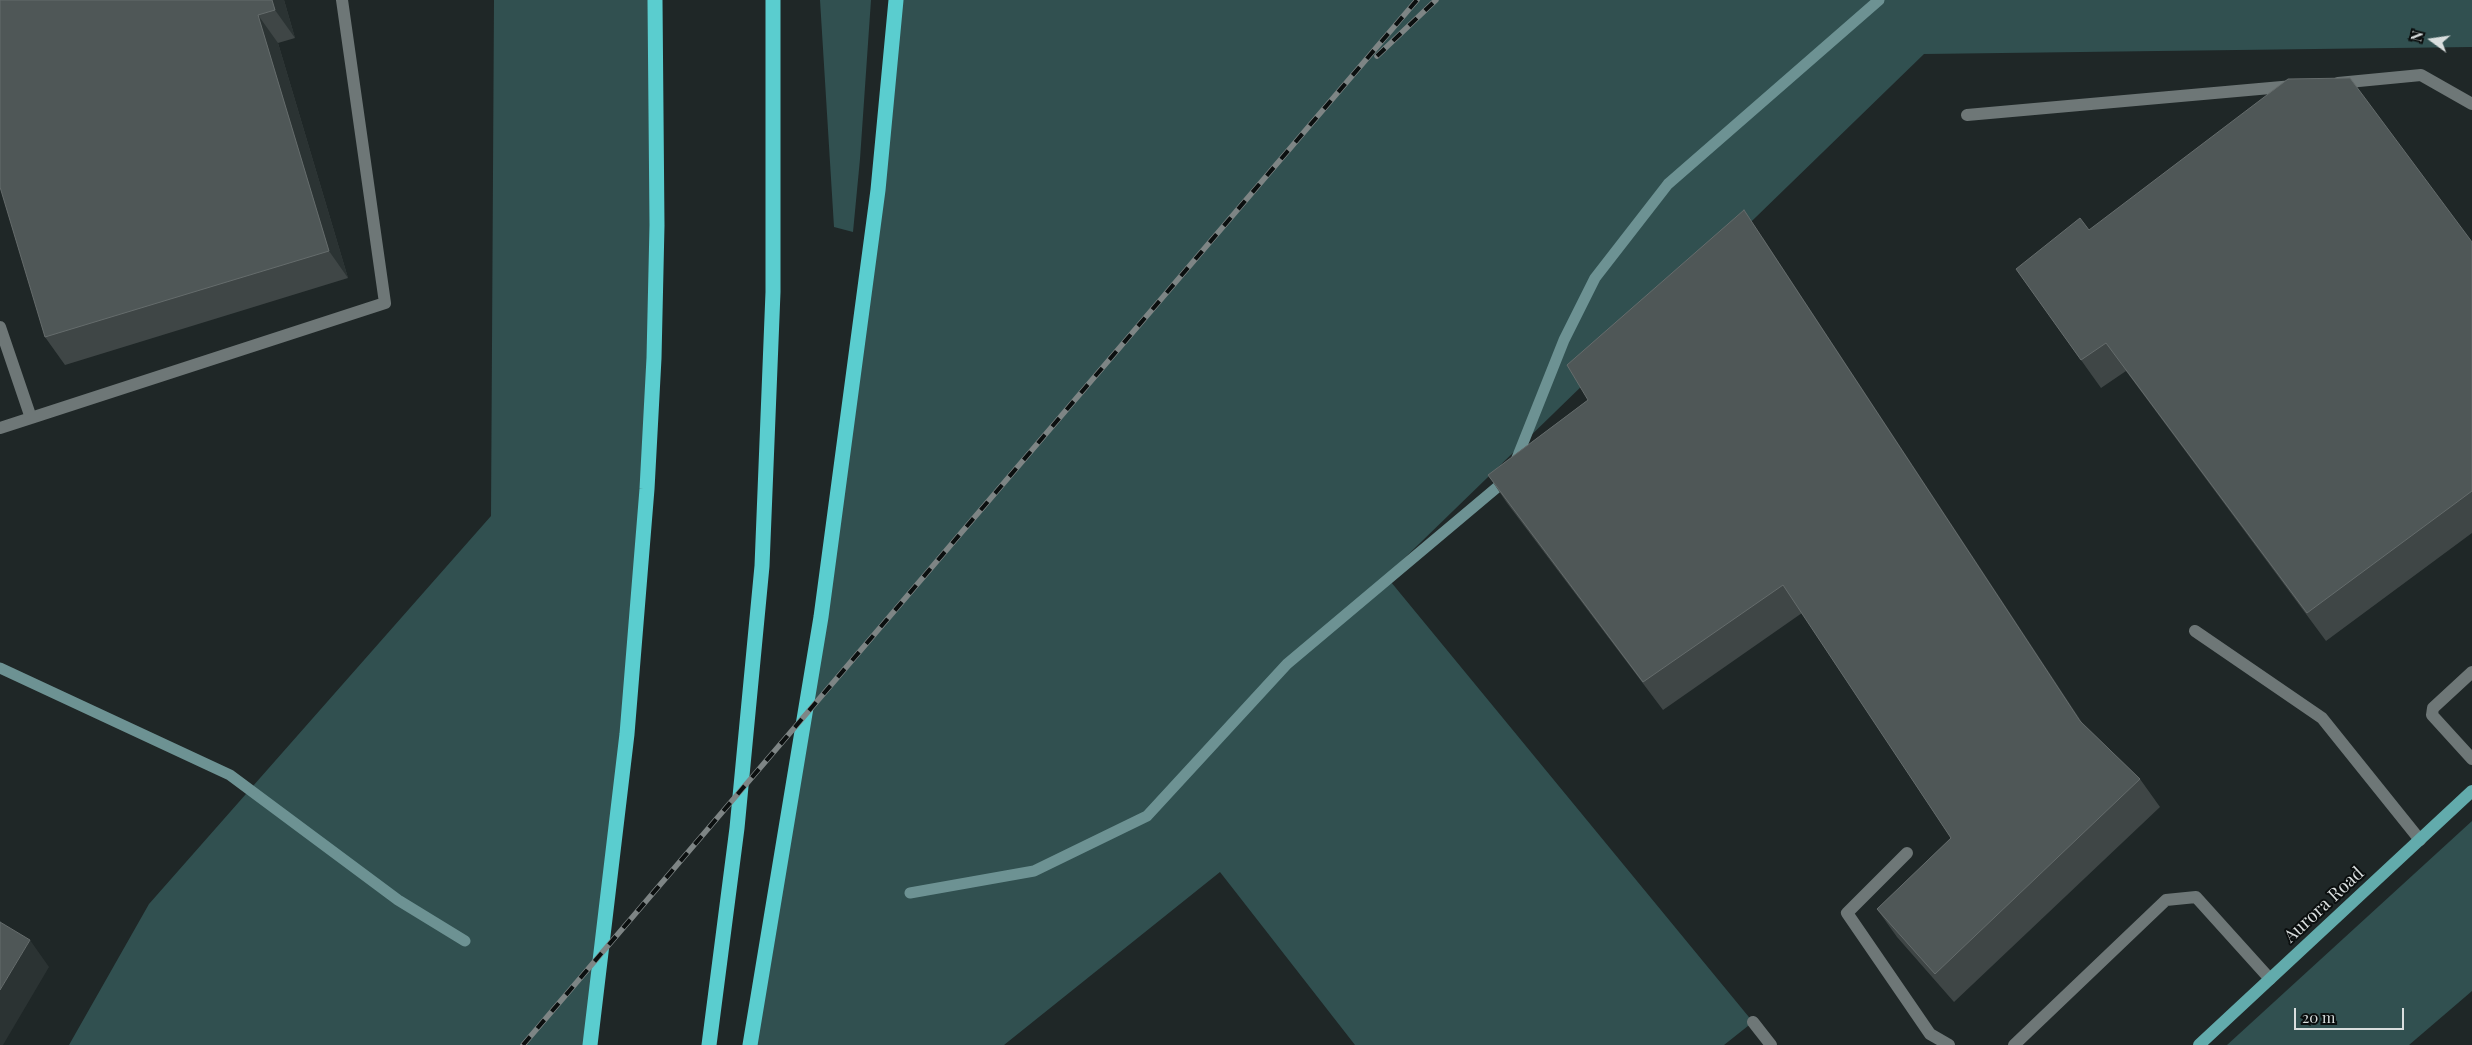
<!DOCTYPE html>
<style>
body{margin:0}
#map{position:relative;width:2472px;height:1045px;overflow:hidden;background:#1f2727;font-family:"Playfair Display",serif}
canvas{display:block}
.north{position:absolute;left:2407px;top:15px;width:50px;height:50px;-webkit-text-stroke:4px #0b0f0f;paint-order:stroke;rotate:284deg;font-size:14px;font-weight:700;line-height:20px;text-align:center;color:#d9dede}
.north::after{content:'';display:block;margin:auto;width:18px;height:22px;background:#d9dede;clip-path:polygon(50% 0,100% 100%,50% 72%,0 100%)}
.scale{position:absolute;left:2294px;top:1008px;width:110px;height:22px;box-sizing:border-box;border:2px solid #d9dede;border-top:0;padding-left:6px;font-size:15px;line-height:18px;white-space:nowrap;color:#d9dede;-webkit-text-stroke:4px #0b0f0f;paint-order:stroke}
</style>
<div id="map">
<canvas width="2472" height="1045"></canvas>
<div class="north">N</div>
<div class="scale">20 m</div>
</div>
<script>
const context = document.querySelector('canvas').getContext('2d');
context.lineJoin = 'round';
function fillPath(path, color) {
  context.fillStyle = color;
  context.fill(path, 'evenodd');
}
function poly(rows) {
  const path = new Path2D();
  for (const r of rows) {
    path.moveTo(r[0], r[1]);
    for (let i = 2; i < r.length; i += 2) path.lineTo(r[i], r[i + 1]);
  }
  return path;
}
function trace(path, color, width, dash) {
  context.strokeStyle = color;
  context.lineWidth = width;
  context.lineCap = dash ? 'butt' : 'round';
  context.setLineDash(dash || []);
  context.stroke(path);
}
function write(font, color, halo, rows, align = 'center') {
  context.font = font + ' "Playfair Display",serif';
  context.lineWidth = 4;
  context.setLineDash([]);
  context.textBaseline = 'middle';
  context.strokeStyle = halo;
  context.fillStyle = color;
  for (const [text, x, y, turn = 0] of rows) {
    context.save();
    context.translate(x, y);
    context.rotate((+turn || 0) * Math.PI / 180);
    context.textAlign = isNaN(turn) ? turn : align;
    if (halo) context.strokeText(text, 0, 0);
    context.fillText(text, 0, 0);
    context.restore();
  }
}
const green = poly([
 [494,0,655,0,647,489,590,1045,69,1045,149,904,491,516],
 [820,0,871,0,860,159,853,232,834,227],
 [896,0,2472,0,2472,47,1924,54,1386,576,1753,1022,1724,1045,1355,1045,1220,872,1004,1045,750,1045,798,761],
 [2472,821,2472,991,2409,1045,2227,1045]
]);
const stream = poly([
 [1515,463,1564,340,1595,278,1668,184,1879,0],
 [0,668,230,775,398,900,465,941],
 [910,893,1034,871,1147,816,1287,664,1507,479]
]);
const lane = poly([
 [2338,83,2421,75,2472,104],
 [1967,115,2293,86],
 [0,327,31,418,385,303,342,0],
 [0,428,31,418],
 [2195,631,2322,718,2420,840],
 [2472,672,2433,708,2432,715,2472,759],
 [1907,853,1847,913,1930,1034,1949,1045],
 [1753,1022,1771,1045],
 [2014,1045,2166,900,2196,897,2270,979]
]);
const primary = poly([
 [2199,1045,2472,791]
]);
const highway = poly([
 [590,1045,627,734,647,489,654,358,657,225,655,0],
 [709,1045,737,828,762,566,773,292,773,0],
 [750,1045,821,617,878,190,896,0]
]);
const rail = poly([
 [1377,56,1436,0],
 [523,1045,1417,0]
]);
const wall = poly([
 [0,0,284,0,295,38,278,43,348,278,65,365,45,337],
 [2089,230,2472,242,2472,533,2326,641,2126,371,2101,388,2016,269],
 [1763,238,2083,724,2140,779,2160,807,1954,1002,1897,937,1877,909,1951,838,1802,613,1663,710,1507,503,1488,475,1588,400]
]);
const shadedWall = poly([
 [272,0,284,0,295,38,275,10],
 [258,15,278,43,348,278,329,251],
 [1744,210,1763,238,2099,749,2080,721],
 [30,940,49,967,3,1045,0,1045,0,990]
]);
const building = poly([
 [0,0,272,0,275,10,258,15,329,251,45,337,0,187,0,0],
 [2350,78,2472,242,2472,491,2307,613,2106,343,2081,360,2016,269,2080,218,2089,230,2288,79,2350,78],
 [1744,210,2080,721,2140,779,1935,974,1877,909,1951,838,1783,585,1643,682,1488,475,1588,400,1567,365,1744,210],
 [0,922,30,940,0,990,0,922]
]);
const streetNames = [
 ["Aurora Road",2324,905,-43]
];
fillPath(green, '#315050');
trace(stream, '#6d9293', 11);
trace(lane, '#6e7777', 12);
trace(primary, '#62abac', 12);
trace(highway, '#5acdcf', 15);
trace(rail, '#7e8585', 5.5);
trace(rail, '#0b0f0f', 4, [11]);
fillPath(wall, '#3f4646');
fillPath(shadedWall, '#2b3333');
fillPath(building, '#4f5757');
trace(building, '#656c6c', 1);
write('18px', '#d9dede', '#0b0f0f', streetNames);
</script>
